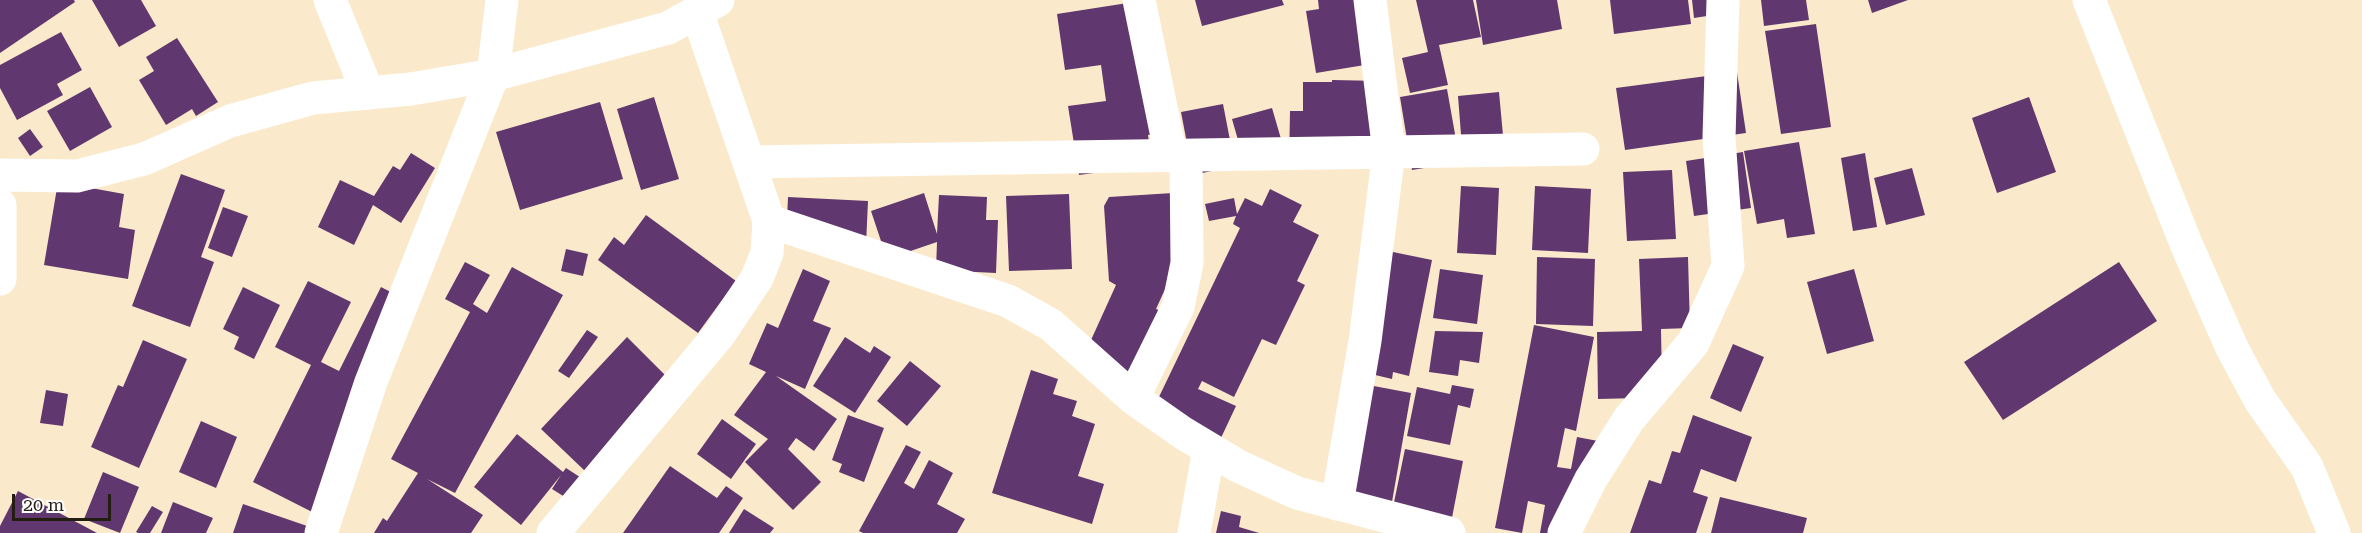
<!DOCTYPE html>
<style>
body{margin:0}
#map{position:relative;width:2362px;height:533px;overflow:hidden;background:#faeacb;font-family:"Roboto Serif",serif}
canvas{display:block}
.scale{position:absolute;left:12px;top:494px;width:99px;height:27px;box-sizing:border-box;border:3px solid #241e12;border-top:0;padding-left:8px;font-size:18px;line-height:21px;white-space:nowrap;color:#241e12;-webkit-text-stroke:4px #fff;paint-order:stroke}
</style>
<div id="map">
<canvas width="2362" height="533"></canvas>
<div class="scale">20 m</div>
</div>
<script>
const context = document.querySelector('canvas').getContext('2d');
context.lineJoin = 'round';
function fillPath(path, color) {
  context.fillStyle = color;
  context.fill(path, 'evenodd');
}
function poly(rows) {
  const path = new Path2D();
  for (const r of rows) {
    path.moveTo(r[0], r[1]);
    for (let i = 2; i < r.length; i += 2) path.lineTo(r[i], r[i + 1]);
  }
  return path;
}
function trace(path, color, width, dash) {
  context.strokeStyle = color;
  context.lineWidth = width;
  context.lineCap = dash ? 'butt' : 'round';
  context.setLineDash(dash || []);
  context.stroke(path);
}
const building = poly([
 [0,0,74,0,75,2,0,53],
 [92,0,141,0,156,26,119,47],
 [1195,0,1282,0,1284,5,1202,26],
 [1318,0,1373,0,1383,62,1316,73,1306,11,1319,9],
 [1416,0,1473,0,1481,37,1439,45,1448,85,1410,93,1402,58,1428,52],
 [1476,0,1557,0,1562,29,1483,45],
 [1610,0,1688,0,1691,24,1614,34],
 [1692,0,1737,0,1739,11,1694,18],
 [1761,0,1806,0,1809,20,1764,26],
 [1868,0,1908,0,1872,13],
 [1134,2,1168,132,1148,135,1152,165,1079,175,1068,106,1106,101,1101,65,1065,70,1057,14],
 [1816,24,1831,127,1781,134,1765,31],
 [61,32,82,70,57,84,63,95,17,120,0,88,0,65],
 [177,38,218,102,196,116,192,109,166,125,139,80,154,71,146,57],
 [1737,72,1746,133,1625,150,1616,88],
 [1332,80,1382,81,1381,168,1289,166,1290,111,1303,111,1303,82,1332,82],
 [90,87,112,127,70,151,47,111],
 [1447,89,1460,162,1412,170,1400,97],
 [1499,92,1505,157,1463,160,1458,96],
 [654,97,679,179,641,190,617,109],
 [2029,97,2056,172,1997,193,1972,118],
 [600,102,623,179,520,210,496,132],
 [1223,104,1235,166,1193,175,1181,112],
 [1272,108,1286,156,1246,168,1232,119],
 [30,129,43,147,30,156,18,138],
 [1799,142,1815,234,1787,238,1784,219,1757,224,1744,151],
 [1743,152,1751,208,1694,216,1686,161],
 [411,153,435,168,401,223,373,205,354,245,318,227,340,180,374,196,393,166,400,170],
 [1865,153,1877,227,1853,231,1841,158],
 [1912,168,1925,215,1886,225,1874,178],
 [1672,170,1676,239,1627,241,1623,172],
 [181,174,225,190,201,257,214,262,190,327,132,306],
 [58,182,124,194,119,227,135,230,128,279,44,265],
 [1461,186,1499,188,1496,255,1457,253],
 [1535,186,1591,189,1588,253,1532,250],
 [1270,189,1302,205,1293,222,1319,235,1297,281,1305,285,1276,345,1262,339,1234,397,1202,381,1198,389,1236,406,1212,457,1146,424,1240,228,1233,224,1236,216,1209,221,1205,204,1234,198,1237,214,1245,198,1262,206],
 [924,193,937,234,939,195,987,197,986,220,998,220,996,273,936,270,937,242,887,259,871,211],
 [1173,193,1177,263,1156,309,1173,316,1140,391,1086,351,1116,285,1109,281,1104,206,1109,197],
 [1069,194,1072,269,1009,271,1006,196],
 [788,197,868,201,866,245,786,241],
 [223,207,248,216,232,257,208,248],
 [646,215,736,281,698,333,598,260,614,237,624,245],
 [566,249,588,254,583,276,561,271],
 [1388,251,1432,260,1409,376,1393,372,1392,379,1367,373],
 [1537,257,1595,259,1593,326,1536,324],
 [1688,257,1690,328,1661,329,1662,382,1639,398,1598,399,1597,332,1642,331,1639,259],
 [465,262,490,275,473,304,487,313,512,267,563,295,455,493,427,479,483,515,471,533,374,533,383,518,387,521,418,473,391,459,470,312,445,299],
 [2119,262,2157,321,2003,420,1964,362],
 [803,269,830,281,813,321,831,328,805,389,776,376,837,419,814,451,796,438,788,449,821,482,793,510,745,462,768,439,734,415,766,372,749,364,767,323,778,328],
 [1440,269,1483,275,1477,324,1433,318],
 [1854,269,1874,341,1827,354,1807,282],
 [308,281,351,302,321,362,339,371,381,287,408,301,322,517,253,482,311,365,275,347],
 [243,287,280,305,254,359,234,349,239,337,223,329],
 [1534,325,1594,337,1576,431,1565,428,1557,467,1571,469,1577,437,1598,441,1581,533,1540,533,1545,505,1528,501,1522,533,1495,528],
 [587,330,598,337,569,378,558,371],
 [1435,331,1483,332,1479,363,1460,360,1458,376,1429,372],
 [627,337,676,386,585,471,541,429],
 [845,337,870,353,874,346,891,357,855,413,813,386],
 [143,340,187,359,139,468,91,447,118,385,123,387],
 [1733,344,1764,357,1741,412,1710,398],
 [910,361,941,386,907,426,877,401],
 [1031,370,1058,379,1053,394,1077,401,1072,416,1095,424,1078,476,1104,484,1092,524,992,493],
 [1363,384,1411,393,1389,519,1342,510],
 [1452,385,1474,389,1470,408,1458,405,1450,445,1407,436,1417,387,1450,394],
 [46,390,68,394,63,426,40,423],
 [848,415,884,428,864,482,839,472,842,464,832,460],
 [1693,415,1752,437,1736,482,1701,469,1693,492,1708,497,1696,533,1630,533,1649,480,1661,484,1672,451,1680,453],
 [722,419,756,444,731,479,697,454],
 [201,421,237,437,216,488,179,472],
 [517,434,563,472,566,468,589,483,576,504,552,489,561,475,521,525,474,487],
 [906,445,921,452,904,483,914,489,929,460,953,473,937,504,965,519,957,533,863,533,859,531],
 [1405,449,1463,461,1450,528,1391,517],
 [670,466,717,498,726,486,743,498,719,533,623,533],
 [103,472,139,487,120,533,84,519],
 [18,491,97,533,0,533,0,526],
 [1720,497,1807,518,1803,533,1711,533],
 [173,502,213,518,206,533,161,533],
 [243,504,313,528,311,533,233,533],
 [152,506,163,512,150,533,138,533,136,532],
 [744,509,774,528,770,533,729,533],
 [1221,511,1241,516,1239,527,1259,533,1216,533]
]);
const minor = poly([
 [1139,0,1171,156],
 [2089,0,2187,246,2232,348,2260,400,2307,467,2334,533],
 [749,162,1583,149],
 [0,175,77,176,144,159,230,121,313,98,411,89,493,75,668,28,718,0],
 [0,205,0,279],
 [769,221,1008,301,1051,325,1133,398,1183,433,1238,466,1297,493,1449,533],
 [1133,398,1178,307,1187,263,1186,156],
 [1337,504,1365,341,1389,152,1370,0],
 [553,533,718,336,757,278,767,253,769,221,697,12],
 [1194,533,1209,449],
 [1564,533,1591,479,1629,419,1693,343,1728,266,1719,138,1723,0]
]);
const tertiary = poly([
 [330,0,368,93],
 [321,533,371,382,493,75,502,0]
]);
fillPath(building, '#60376f');
trace(minor, '#fff', 33);
trace(tertiary, '#fff', 33);
</script>
